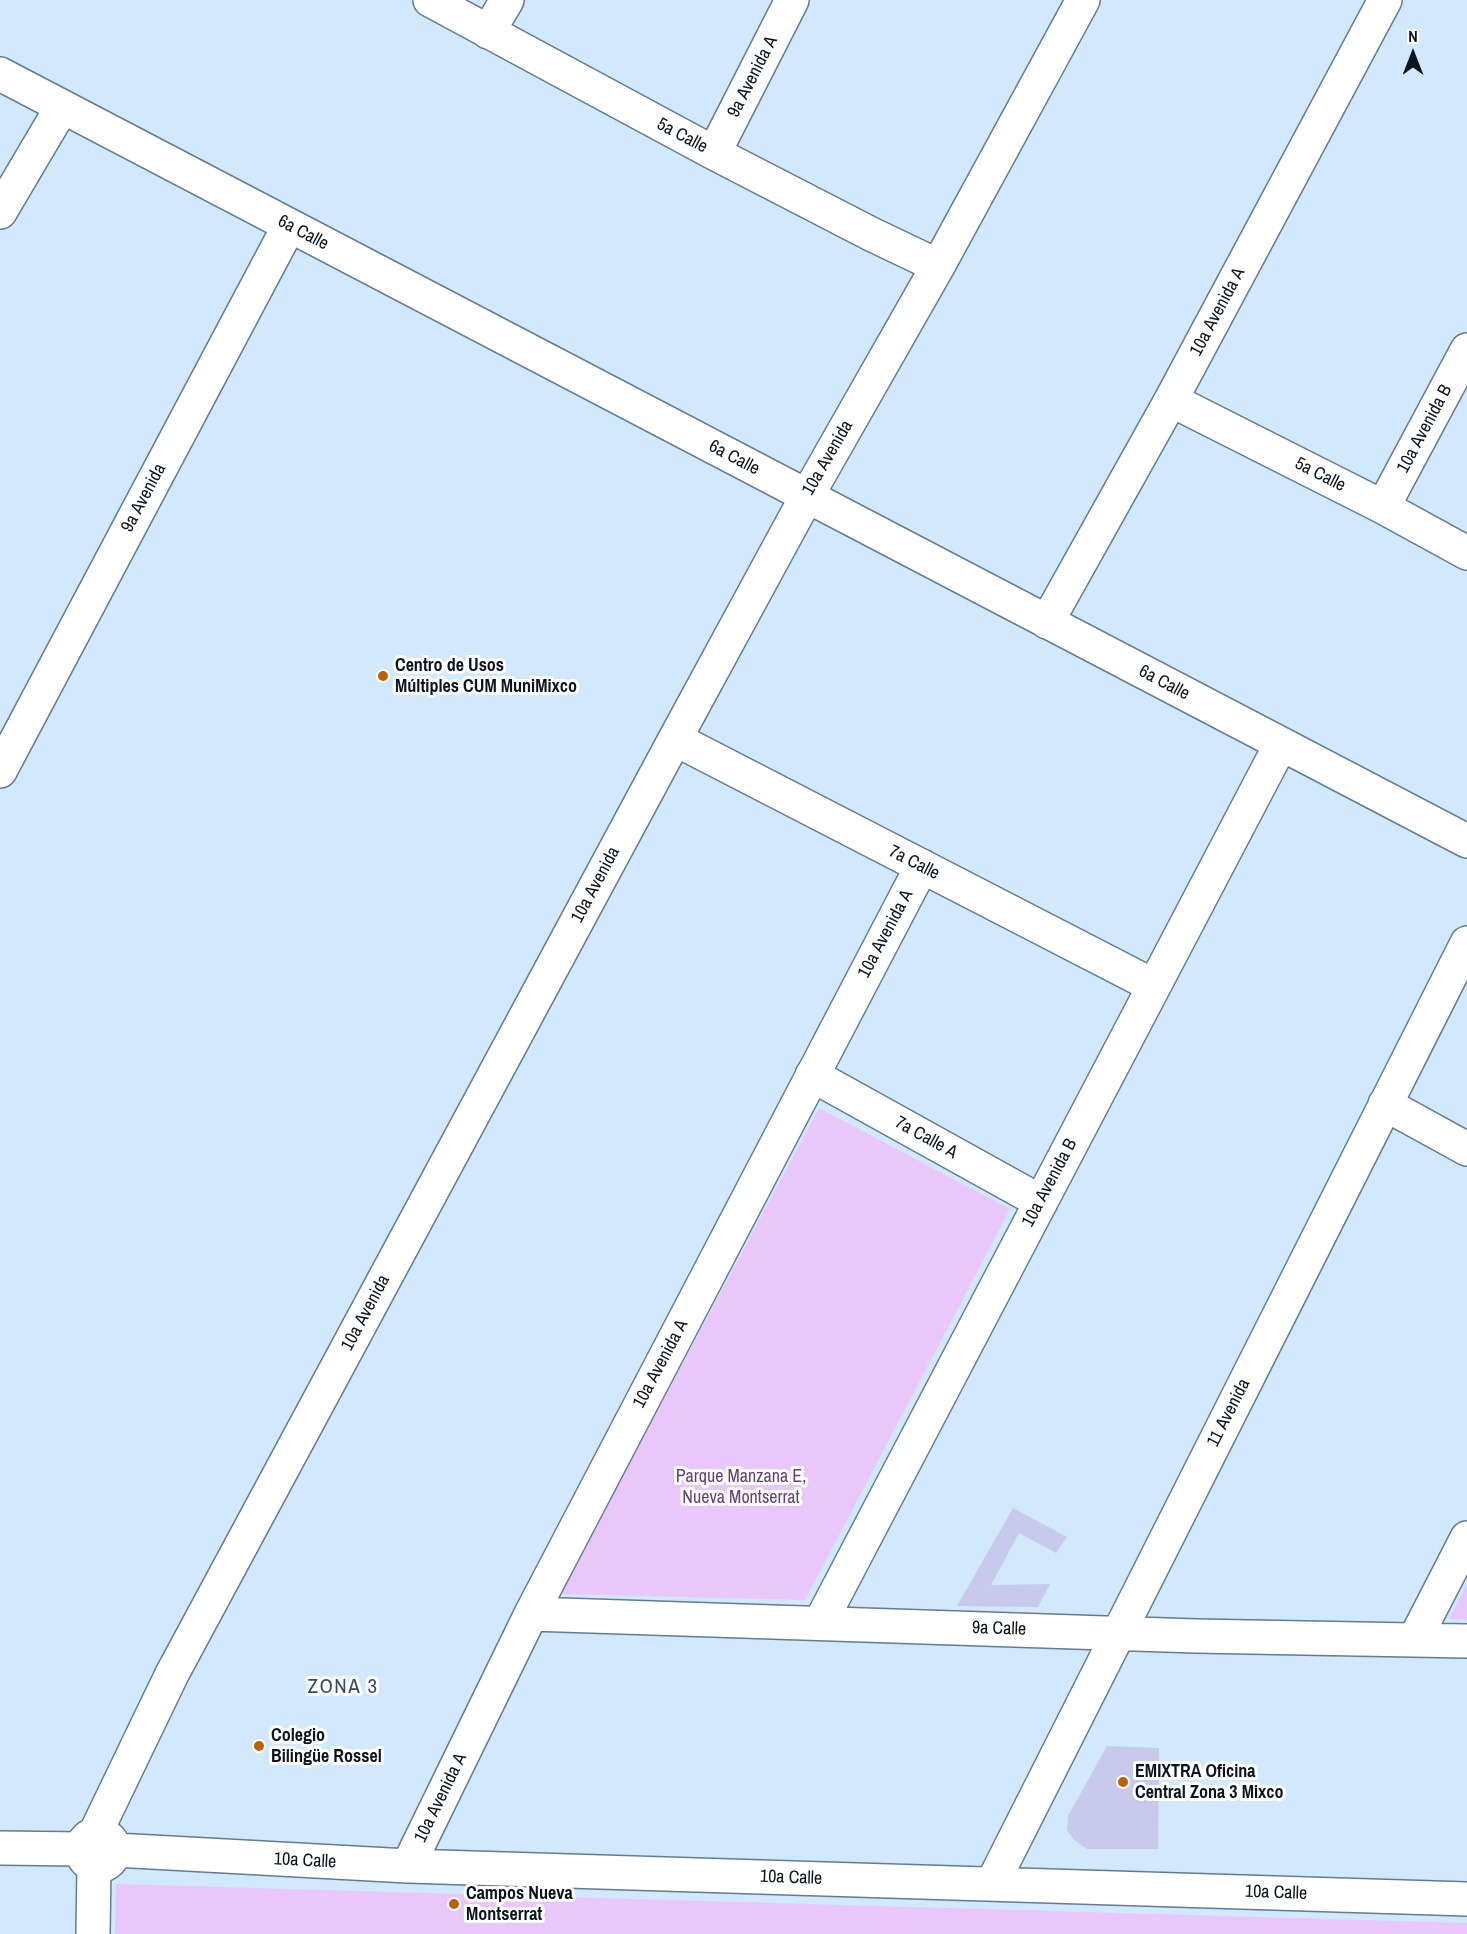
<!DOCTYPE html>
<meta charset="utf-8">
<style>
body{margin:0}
#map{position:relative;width:1467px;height:1934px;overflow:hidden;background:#d2e8fd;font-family:"Archivo Narrow",sans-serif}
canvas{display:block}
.north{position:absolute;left:1383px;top:24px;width:60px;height:60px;-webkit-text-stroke:4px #fff;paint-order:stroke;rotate:0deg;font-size:16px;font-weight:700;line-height:24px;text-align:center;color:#0b141d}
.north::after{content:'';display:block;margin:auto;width:21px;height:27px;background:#0b141d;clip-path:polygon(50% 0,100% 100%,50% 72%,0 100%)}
</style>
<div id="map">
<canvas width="1467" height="1934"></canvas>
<div class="north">N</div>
</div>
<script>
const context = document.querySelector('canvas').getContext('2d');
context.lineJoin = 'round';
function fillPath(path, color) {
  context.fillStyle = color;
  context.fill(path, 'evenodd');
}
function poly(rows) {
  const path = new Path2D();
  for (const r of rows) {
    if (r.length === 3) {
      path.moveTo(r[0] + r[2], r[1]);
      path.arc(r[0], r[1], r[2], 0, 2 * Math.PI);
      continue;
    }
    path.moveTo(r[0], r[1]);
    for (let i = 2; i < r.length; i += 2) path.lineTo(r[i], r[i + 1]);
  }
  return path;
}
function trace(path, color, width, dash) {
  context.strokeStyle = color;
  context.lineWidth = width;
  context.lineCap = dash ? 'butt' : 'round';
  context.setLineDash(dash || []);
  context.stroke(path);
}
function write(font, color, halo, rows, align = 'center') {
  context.font = font + ' "Archivo Narrow",sans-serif';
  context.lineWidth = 6;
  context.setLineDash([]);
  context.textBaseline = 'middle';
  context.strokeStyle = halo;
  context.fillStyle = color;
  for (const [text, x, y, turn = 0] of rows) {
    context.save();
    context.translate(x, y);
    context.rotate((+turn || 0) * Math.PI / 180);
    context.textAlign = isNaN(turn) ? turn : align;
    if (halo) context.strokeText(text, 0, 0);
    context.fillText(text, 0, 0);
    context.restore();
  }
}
const green = poly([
 [819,1108,1010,1209,805,1600,560,1594],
 [1467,1584,1467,1620,1449,1619],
 [116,1884,1467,1923,1467,1934,115,1934]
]);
const building = poly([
 [1013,1508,1067,1537,1056,1553,1019,1533,991,1585,1050,1584,1038,1607,957,1606],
 [1107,1746,1159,1748,1158,1849,1087,1849,1074,1840,1067,1830,1068,1816]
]);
const minor = poly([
 [430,0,714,153,871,234,938,266],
 [488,32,507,0],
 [0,74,1467,841],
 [714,153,792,0],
 [0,212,62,107],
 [1171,400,1383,507,1467,553],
 [1383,507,1467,350],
 [1047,622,1171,400,1385,0],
 [675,739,1154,986],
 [0,771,289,226],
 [812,1075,1041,1202],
 [1385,1104,1467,1149],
 [531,1614,1196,1636,1467,1641],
 [820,1623,1281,744],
 [1415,1639,1467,1538],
 [98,1850,16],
 [95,1834,172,1674,675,739,807,496,938,266,1083,0],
 [0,1848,82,1849],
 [115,1850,408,1866,1467,1899],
 [408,1866,531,1614,922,866],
 [992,1884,1467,943],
 [93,1934,94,1866]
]);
const markers = [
 [383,676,6,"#bc6205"],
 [259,1746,6,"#bc6205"],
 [1123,1782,6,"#bc6205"],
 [454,1904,6,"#bc6205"]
];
const streetNames = [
 ["9a Avenida A",753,77,-63],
 ["5a Calle",682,136,28],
 ["6a Calle",303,233,28],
 ["10a Avenida A",1218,312,-62],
 ["10a Avenida B",1425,429,-62],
 ["6a Calle",734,458,28],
 ["10a Avenida",828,458,-60],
 ["5a Calle",1320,475,27],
 ["9a Avenida",144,498,-62],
 ["6a Calle",1164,683,28],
 ["7a Calle",914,863,27],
 ["10a Avenida",596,885,-62],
 ["10a Avenida A",886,934,-62],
 ["7a Calle A",926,1138,29],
 ["10a Avenida B",1050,1183,-62],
 ["10a Avenida",366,1313,-62],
 ["10a Avenida A",661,1364,-62],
 ["11 Avenida",1229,1413,-63],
 ["9a Calle",999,1629,2],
 ["10a Avenida A",441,1798,-64],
 ["10a Calle",305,1861,3],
 ["10a Calle",791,1878,2],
 ["10a Calle",1276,1893,2]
];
const poiNames = [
 ["Centro de Usos",395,666],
 ["Múltiples CUM MuniMixco",395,687],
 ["Colegio",271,1736],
 ["Bilingüe Rossel",271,1757],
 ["EMIXTRA Oficina",1135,1772],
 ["Central Zona 3 Mixco",1135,1793],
 ["Campos Nueva",466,1894],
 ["Montserrat",466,1915]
];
const parkNames = [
 ["Parque Manzana E,",741,1477],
 ["Nueva Montserrat",741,1498]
];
const quarterNames = [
 ["ZONA 3",343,1687]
];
fillPath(green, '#eac7fa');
fillPath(building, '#c7caec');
trace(minor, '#637b93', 36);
trace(minor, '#fff', 33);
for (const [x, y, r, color] of markers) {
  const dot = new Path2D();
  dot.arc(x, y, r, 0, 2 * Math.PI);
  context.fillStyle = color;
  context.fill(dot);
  trace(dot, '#fff', 2);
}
write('18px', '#0b141d', '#fff', streetNames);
write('bold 18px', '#0b141d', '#fff', poiNames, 'left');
write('18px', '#683d7b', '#fff', parkNames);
context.letterSpacing = '1.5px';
write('21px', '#364d62', '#fff', quarterNames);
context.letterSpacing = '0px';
</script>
